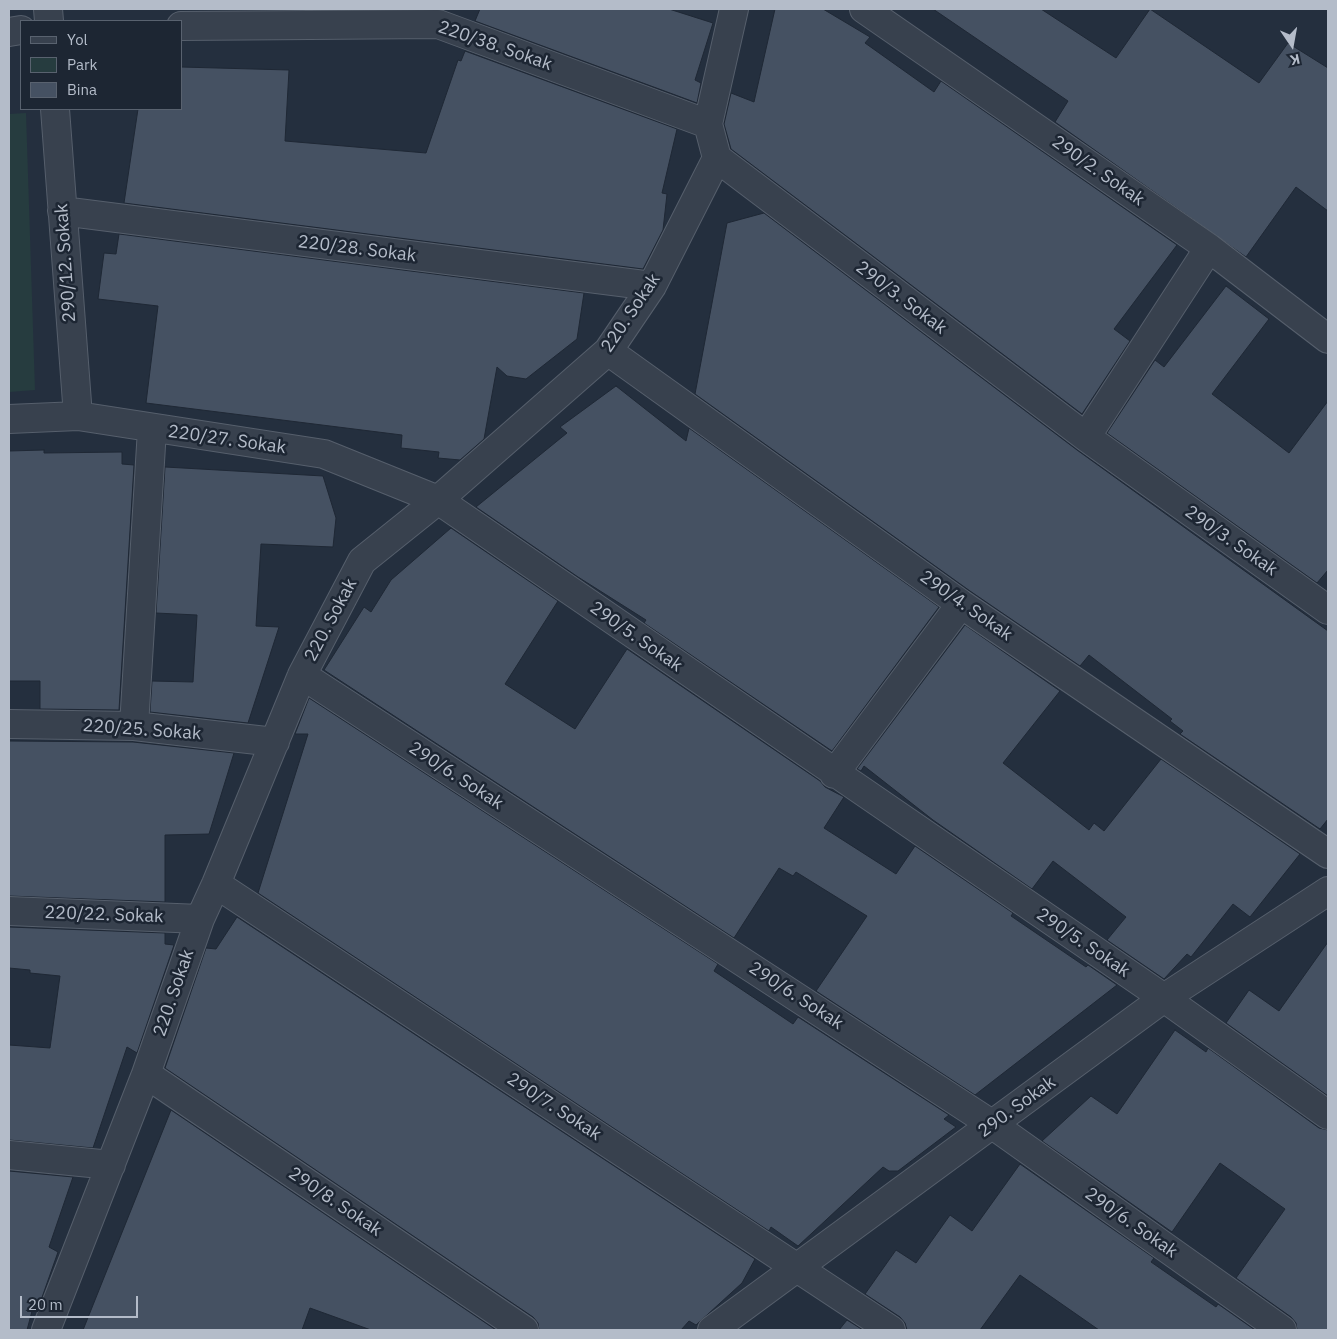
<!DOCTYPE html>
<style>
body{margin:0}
#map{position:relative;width:1337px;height:1339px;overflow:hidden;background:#242f3e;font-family:"IBM Plex Sans",sans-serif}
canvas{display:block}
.frame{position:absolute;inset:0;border:10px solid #b4bcc9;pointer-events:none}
.legend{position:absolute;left:20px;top:20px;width:162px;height:90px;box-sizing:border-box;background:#1d2633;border:1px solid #59626f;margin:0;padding:6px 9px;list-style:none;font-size:15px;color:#b4bcc9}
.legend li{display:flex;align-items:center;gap:10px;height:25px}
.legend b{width:25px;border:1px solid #59626f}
.north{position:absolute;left:1267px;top:20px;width:50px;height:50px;-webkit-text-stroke:4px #1d2633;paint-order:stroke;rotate:168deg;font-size:14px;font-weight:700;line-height:20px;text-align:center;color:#b4bcc9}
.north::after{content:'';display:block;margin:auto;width:18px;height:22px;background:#b4bcc9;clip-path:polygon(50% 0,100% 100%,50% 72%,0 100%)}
.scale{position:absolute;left:20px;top:1296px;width:118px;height:22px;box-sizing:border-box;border:2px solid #b4bcc9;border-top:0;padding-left:6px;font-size:15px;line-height:18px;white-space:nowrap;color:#b4bcc9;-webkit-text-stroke:4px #1d2633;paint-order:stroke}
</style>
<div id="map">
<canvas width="1337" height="1339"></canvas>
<div class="frame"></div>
<ul class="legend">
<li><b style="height:6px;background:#38414e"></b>Yol</li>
<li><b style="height:14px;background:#263c3f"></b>Park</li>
<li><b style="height:14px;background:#455162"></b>Bina</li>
</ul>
<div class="north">K</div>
<div class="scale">20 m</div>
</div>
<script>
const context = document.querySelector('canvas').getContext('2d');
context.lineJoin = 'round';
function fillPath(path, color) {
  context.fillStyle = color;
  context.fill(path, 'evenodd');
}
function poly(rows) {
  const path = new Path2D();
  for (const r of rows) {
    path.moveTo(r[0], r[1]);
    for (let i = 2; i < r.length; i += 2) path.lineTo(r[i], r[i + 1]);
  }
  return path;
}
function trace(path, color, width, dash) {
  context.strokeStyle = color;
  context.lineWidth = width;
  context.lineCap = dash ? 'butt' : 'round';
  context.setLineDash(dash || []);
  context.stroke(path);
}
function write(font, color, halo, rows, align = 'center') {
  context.font = font + ' "IBM Plex Sans",sans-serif';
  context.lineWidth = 5;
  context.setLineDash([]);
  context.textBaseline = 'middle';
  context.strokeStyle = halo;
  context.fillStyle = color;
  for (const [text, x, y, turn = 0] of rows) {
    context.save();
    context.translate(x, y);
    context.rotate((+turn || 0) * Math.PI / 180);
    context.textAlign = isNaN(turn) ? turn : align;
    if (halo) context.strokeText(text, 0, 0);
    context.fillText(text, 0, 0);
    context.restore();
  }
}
const green = poly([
 [26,113,35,390,9,392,9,114]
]);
const building = poly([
 [480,9,669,9,713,23,695,80,701,83,697,103,475,21,480,9],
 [775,9,823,9,870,37,865,43,934,92,941,81,1177,245,1114,329,1130,341,1082,414,731,149,724,124,731,93,754,102,775,9],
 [933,9,1041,9,1116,58,1150,9,1259,83,1288,43,1328,68,1328,211,1296,187,1246,257,1055,122,1068,101,933,9],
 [465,51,677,129,662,193,667,194,663,230,643,269,124,203,138,109,181,109,181,67,289,70,285,141,426,153,458,60,461,61,465,51],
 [764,213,1077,450,1328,631,1328,819,1320,829,1180,734,1183,731,1170,721,1172,719,1089,655,1080,666,970,591,695,394,727,223,764,213],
 [119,234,584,293,577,339,526,379,507,376,497,367,484,439,460,460,438,458,439,452,401,448,402,435,146,403,158,306,98,299,104,253,116,254,119,234],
 [1226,286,1269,319,1212,394,1289,453,1328,401,1328,570,1317,583,1107,433,1155,360,1164,367,1226,286],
 [616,386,686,441,689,428,939,607,832,751,644,623,646,620,578,577,476,507,567,433,560,427,616,386],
 [44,450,44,453,122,452,122,464,134,465,119,710,40,709,40,681,9,681,9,451,44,450],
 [165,467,323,476,336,518,333,547,261,544,256,626,279,627,248,723,150,712,152,681,193,682,197,615,156,613,165,467],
 [451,528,558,601,505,684,575,729,627,649,820,781,825,787,844,797,824,828,896,874,915,846,1013,913,1011,916,1086,967,1088,965,1117,985,975,1095,816,991,867,916,796,872,793,876,779,868,734,938,324,670,364,607,371,612,391,580,451,528],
 [965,625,1060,691,1003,763,1089,830,1094,823,1104,831,1161,759,1300,854,1250,917,1233,904,1191,957,1187,954,1164,979,1107,940,1126,917,1053,861,1032,889,933,820,864,766,861,771,857,769,965,625],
 [309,698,718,964,714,971,793,1024,798,1017,949,1115,944,1119,956,1127,898,1171,889,1171,883,1167,798,1246,771,1227,769,1231,258,893,308,734,295,734,309,698],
 [9,741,133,742,234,753,209,834,165,835,165,902,9,896,9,741],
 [237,917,755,1259,742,1283,696,1325,689,1321,681,1330,539,1330,538,1323,533,1317,165,1068,206,948,216,949,237,917],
 [9,927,165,933,165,944,174,945,137,1053,127,1047,93,1148,9,1140,9,1045,50,1048,60,976,30,973,30,970,9,968,9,927],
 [1328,942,1328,1096,1226,1023,1249,990,1279,1011,1328,942],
 [1175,1030,1206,1052,1208,1048,1319,1128,1328,1130,1328,1330,1297,1330,1296,1323,1291,1317,1236,1278,1285,1209,1220,1163,1172,1232,1042,1141,1091,1096,1117,1114,1175,1030],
 [171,1110,496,1330,371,1330,310,1308,302,1330,83,1330,171,1110],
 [1020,1164,1154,1258,1151,1262,1216,1307,1218,1304,1255,1330,1099,1330,1020,1275,980,1330,907,1330,905,1323,900,1317,865,1294,896,1250,916,1263,950,1215,972,1231,1020,1164],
 [9,1171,73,1177,49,1247,58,1252,40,1303,35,1300,27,1330,9,1330,9,1171],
 [847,1320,863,1330,839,1330,847,1320]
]);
const street = poly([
 [48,9,49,21],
 [864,9,1209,248,1328,339],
 [181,26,438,24,708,124],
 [9,32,21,30],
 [55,109,78,416],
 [717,158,1086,437,1328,610],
 [62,211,652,286],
 [608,351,961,604,1328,854],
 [9,419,78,416,324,454,438,500,1164,998,1328,1115],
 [1086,437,1209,248],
 [302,675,993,1125,1282,1330],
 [9,724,134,726,275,742],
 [134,726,152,429],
 [834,774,961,604],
 [216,884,891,1330],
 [9,911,200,919],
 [146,1074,524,1330],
 [9,1155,111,1165],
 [46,1330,146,1074,200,919,216,884,302,675,362,561,438,500,608,351,652,286,717,158,708,124,734,9],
 [712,1330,1164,998,1328,891]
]);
const streetNames = [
 ["220/38. Sokak",495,46,19],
 ["290/2. Sokak",1098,171,35],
 ["220/28. Sokak",357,249,7],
 ["290/12. Sokak",66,263,-94],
 ["290/3. Sokak",901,298,37],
 ["220. Sokak",631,313,-56],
 ["220/27. Sokak",227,440,8],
 ["290/3. Sokak",1231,541,35],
 ["290/4. Sokak",966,606,35],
 ["220. Sokak",331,620,-62],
 ["290/5. Sokak",636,637,35],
 ["220/25. Sokak",142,730,4],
 ["290/6. Sokak",456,776,33],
 ["220/22. Sokak",104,915,2],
 ["290/5. Sokak",1083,943,34],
 ["220. Sokak",174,993,-71],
 ["290/6. Sokak",796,996,33],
 ["290/7. Sokak",554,1107,33],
 ["290. Sokak",1017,1107,-36],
 ["290/8. Sokak",335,1202,34],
 ["290/6. Sokak",1131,1223,35]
];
fillPath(green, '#263c3f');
fillPath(building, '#455162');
trace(building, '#1f2835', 1);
trace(street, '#565f6c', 30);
trace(street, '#38414e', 28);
write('18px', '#b4bcc9', '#1d2633', streetNames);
</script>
